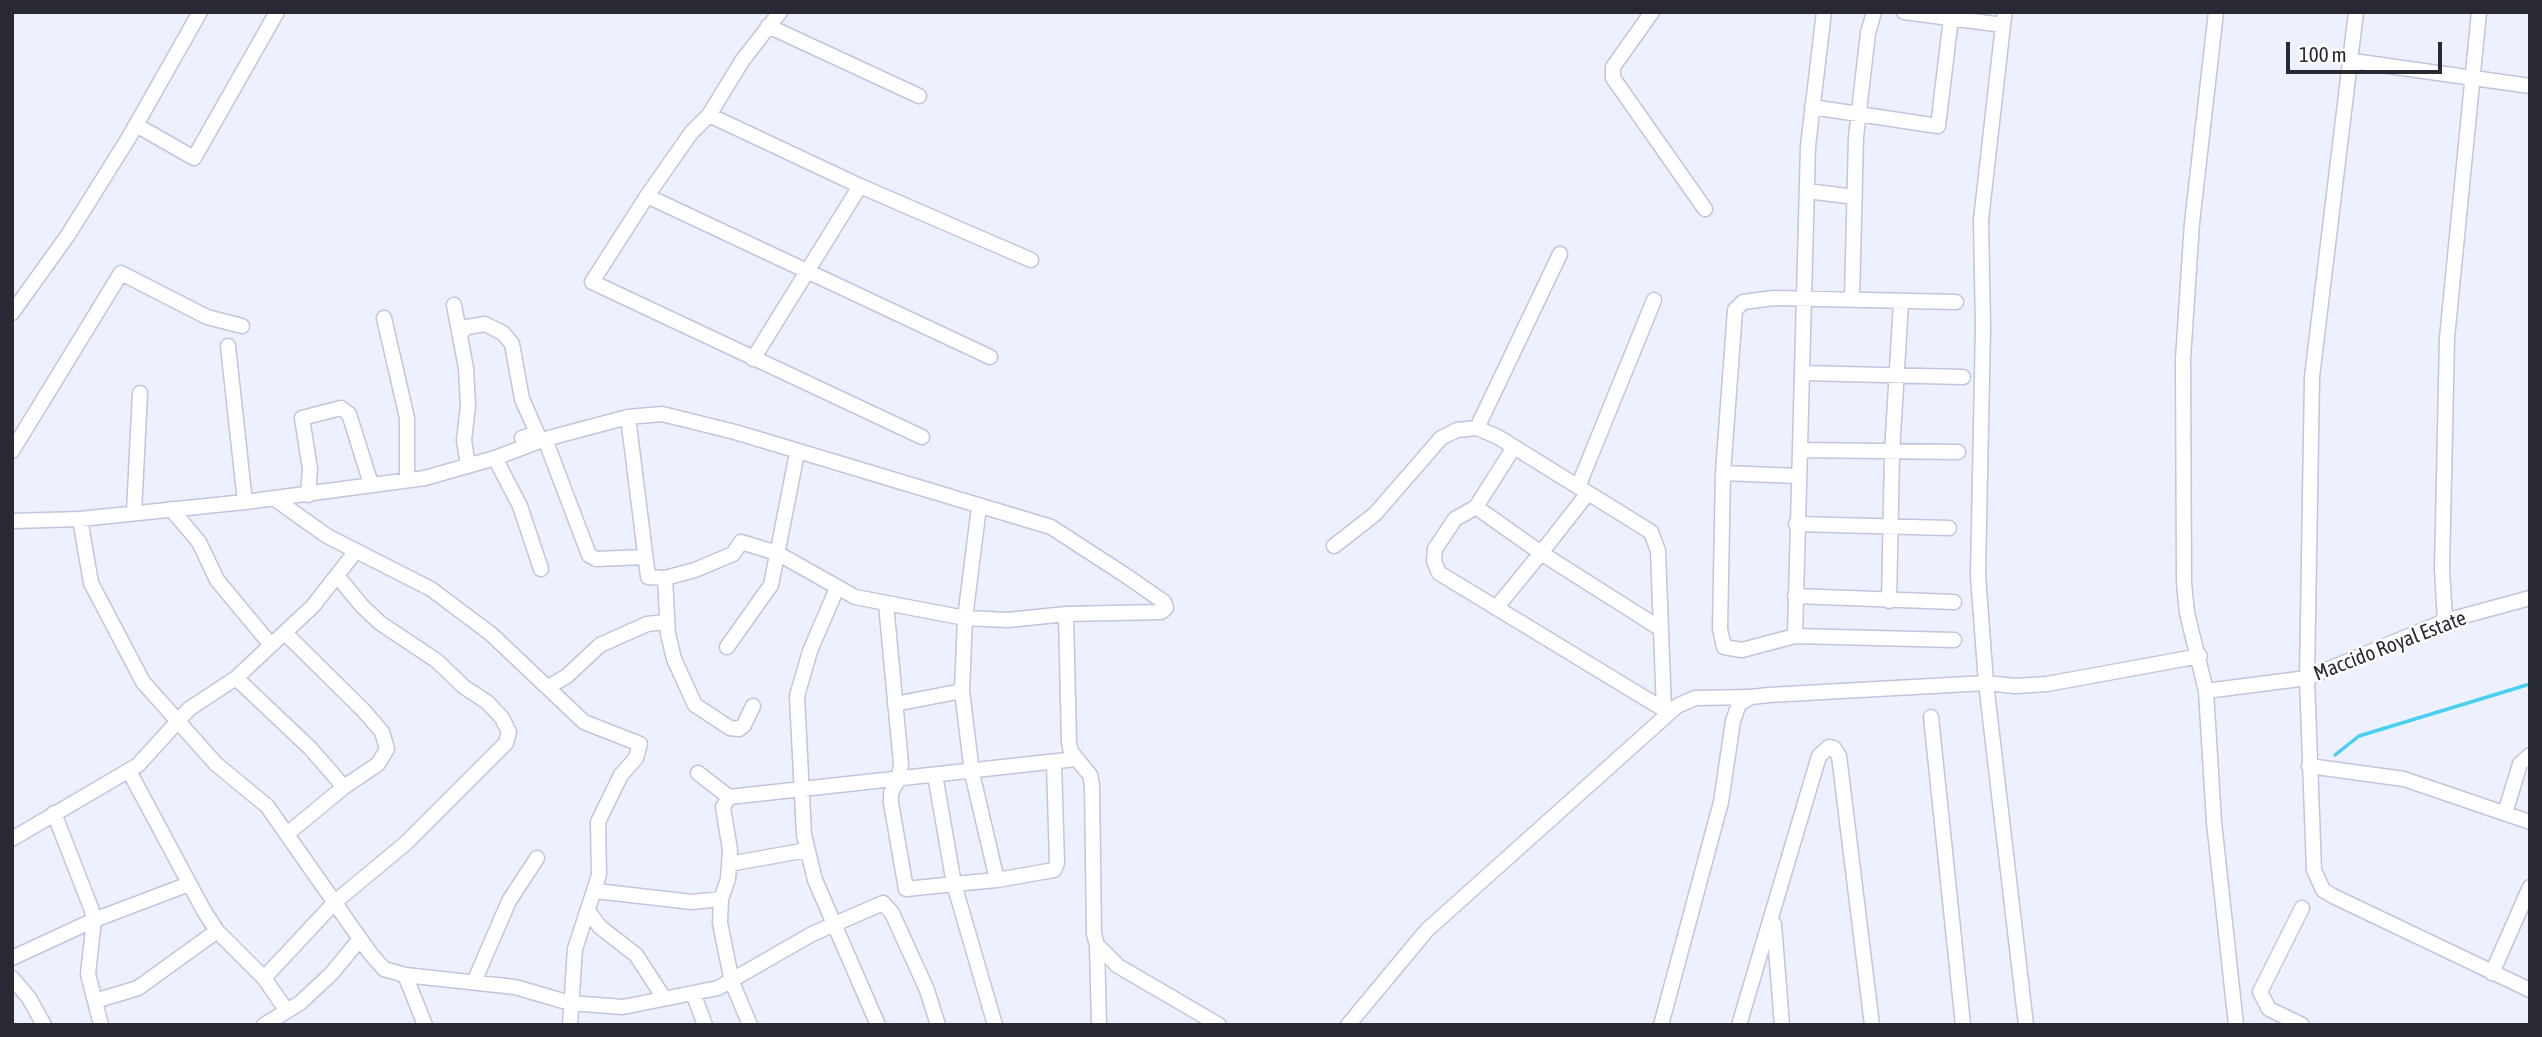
<!DOCTYPE html>
<style>
body{margin:0}
#map{position:relative;width:2542px;height:1037px;overflow:hidden;background:#edf0ff;font-family:"Asap Condensed",sans-serif}
canvas{display:block}
.frame{position:absolute;inset:0;border:14px solid #282933;pointer-events:none}
.scale{position:absolute;left:2286px;top:42px;width:156px;height:32px;box-sizing:border-box;border:4px solid #282933;border-top:0;padding-left:9px;font-size:21px;line-height:24px;white-space:nowrap;color:#282933;-webkit-text-stroke:5px #fff;paint-order:stroke}
</style>
<div id="map">
<canvas width="2542" height="1037"></canvas>
<div class="frame"></div>
<div class="scale">100 m</div>
</div>
<script>
const context = document.querySelector('canvas').getContext('2d');
context.lineJoin = 'round';
function poly(rows) {
  const path = new Path2D();
  for (const r of rows) {
    path.moveTo(r[0], r[1]);
    for (let i = 2; i < r.length; i += 2) path.lineTo(r[i], r[i + 1]);
  }
  return path;
}
function trace(path, color, width, dash) {
  context.strokeStyle = color;
  context.lineWidth = width;
  context.lineCap = dash ? 'butt' : 'round';
  context.setLineDash(dash || []);
  context.stroke(path);
}
function write(font, color, halo, rows, align = 'center') {
  context.font = font + ' "Asap Condensed",sans-serif';
  context.lineWidth = 5;
  context.setLineDash([]);
  context.textBaseline = 'middle';
  context.strokeStyle = halo;
  context.fillStyle = color;
  for (const [text, x, y, turn = 0] of rows) {
    context.save();
    context.translate(x, y);
    context.rotate((+turn || 0) * Math.PI / 180);
    context.textAlign = isNaN(turn) ? turn : align;
    if (halo) context.strokeText(text, 0, 0);
    context.fillText(text, 0, 0);
    context.restore();
  }
}
const stream = poly([
 [2335,755,2359,736,2530,684]
]);
const minor = poly([
 [780,12,742,61,709,115,691,133,647,196,592,282,922,437],
 [1652,12,1613,67,1613,78,1705,209],
 [1824,12,1808,146,1795,636,1954,640],
 [1904,12,2003,25,2005,12],
 [2216,12,2192,223,2183,359,2184,583,2187,613,2206,691,2214,822,2236,1025],
 [2356,12,2312,377,2307,678,2314,870,2323,890,2333,896,2530,990],
 [2003,25,1981,220,1983,327,1978,575,1986,683,2026,1025],
 [768,26,919,96],
 [2351,65,2360,62,2530,86],
 [1812,107,1938,126,1951,18],
 [709,115,860,186,1031,260],
 [136,125,194,158,277,12],
 [1807,191,1855,197],
 [647,196,990,357],
 [1852,299,1856,137,1868,33,1874,12],
 [454,305,466,368,468,406,464,440,468,466],
 [12,313,68,235,128,139,200,12],
 [384,318,407,418,407,480],
 [461,332,467,327,485,324,503,333,512,344,522,399,537,433,522,438],
 [228,346,245,502],
 [753,359,860,186],
 [1802,373,1963,377],
 [628,417,648,577,665,578,695,570,733,554,741,542,777,553,855,597,965,618,1008,620,1066,614,1069,743,1071,752,1090,775,1092,785,1094,934,1097,945,1118,966,1219,1025],
 [1477,428,1560,254],
 [545,439,589,555,596,559,644,557],
 [1514,447,1476,507,1455,519,1435,549,1434,561,1439,573,1668,712],
 [1800,450,1958,452],
 [12,451,121,273,207,317,242,326],
 [495,458,520,506,541,569],
 [1723,473,1798,476],
 [1578,487,1654,300],
 [1588,493,1541,553,1661,629],
 [308,495,310,469,302,418,341,408,349,414,371,484],
 [275,499,327,536,431,589,491,634,584,722,640,744,636,758,621,775,598,822,599,875,575,949,570,1025],
 [1476,507,1541,553,1496,608],
 [171,509,199,542,217,580,271,645],
 [134,512,140,393],
 [80,519,91,583,143,682,216,764,267,806,370,953,384,969,405,975,515,987,570,1003,623,1007,718,988,812,934,883,903,892,913,927,990,938,1025],
 [12,521,80,519,245,502,425,478,495,458,545,439,628,417,662,414,735,432,1051,527,1125,575,1164,602,1166,608,1161,612,1066,614],
 [1796,524,1949,528],
 [1334,546,1375,514,1441,438,1457,430,1477,428,1498,437,1651,532,1658,551,1664,710],
 [665,578,668,634,674,659,695,705,730,728,739,729,744,725,753,706],
 [837,588,810,651,797,696,804,835,815,880,878,1025],
 [1795,596,1954,602],
 [1889,601,1892,453,1901,302],
 [886,604,901,764,899,778,891,793,891,803,906,889,954,884,995,1025],
 [2445,621,2442,569,2447,338,2479,12],
 [285,633,364,711,382,732,387,749,378,764,344,787,287,834],
 [1795,636,1742,650,1724,647,1720,629,1723,473,1735,310,1743,302,1774,298,1956,302],
 [727,647,771,585,797,453],
 [236,678,310,748,344,787],
 [548,687,567,676,600,645,647,624,665,622],
 [2206,691,2307,678,2445,621,2530,598],
 [895,704,962,691],
 [1931,717,1963,1025],
 [2309,766,2404,779,2530,822],
 [129,771,204,911,217,931,264,978,287,1011],
 [698,773,729,797],
 [935,775,954,884,997,880,972,773,962,691,965,618,979,507],
 [54,813,91,908,94,920,88,974,101,1025],
 [2505,813,2520,764,2530,755],
 [12,839,138,765,189,709,236,678,313,606,356,551],
 [729,864,807,850],
 [997,880,1054,870,1057,863,1054,762],
 [596,891,692,902,721,899],
 [2302,908,2260,992,2269,1009,2302,1025],
 [588,911,600,927,636,955,664,998],
 [1774,924,1782,1025],
 [1097,945,1099,1025],
 [12,958,94,920,189,884],
 [2492,973,2530,887],
 [405,975,425,1025],
 [12,978,29,998,44,1025],
 [264,978,335,902,406,843,506,743,509,732,502,718,487,702,464,687,437,661,380,623,362,606,338,577],
 [474,982,509,901,537,858],
 [693,993,705,1025],
 [95,1001,138,988,217,931],
 [264,1025,300,1003,332,973,360,939],
 [750,1025,732,982,720,923,721,899,728,879,730,850,723,807,729,797,1076,759],
 [1348,1025,1427,930,1677,706,1695,698,1750,697],
 [1661,1025,1721,802,1733,721,1739,704,1751,697,1769,695,1986,683,2015,686,2047,684,2200,656],
 [1739,1025,1819,756,1829,747,1834,748,1839,756,1872,1025]
]);
const streetNames = [
 ["Maccido Royal Estate",2390,646,-21]
];
trace(stream, '#4ad0ef', 3.5);
trace(minor, '#c1c5dd', 17);
trace(minor, '#fff', 14);
write('21px', '#282933', '#fff', streetNames);
</script>
